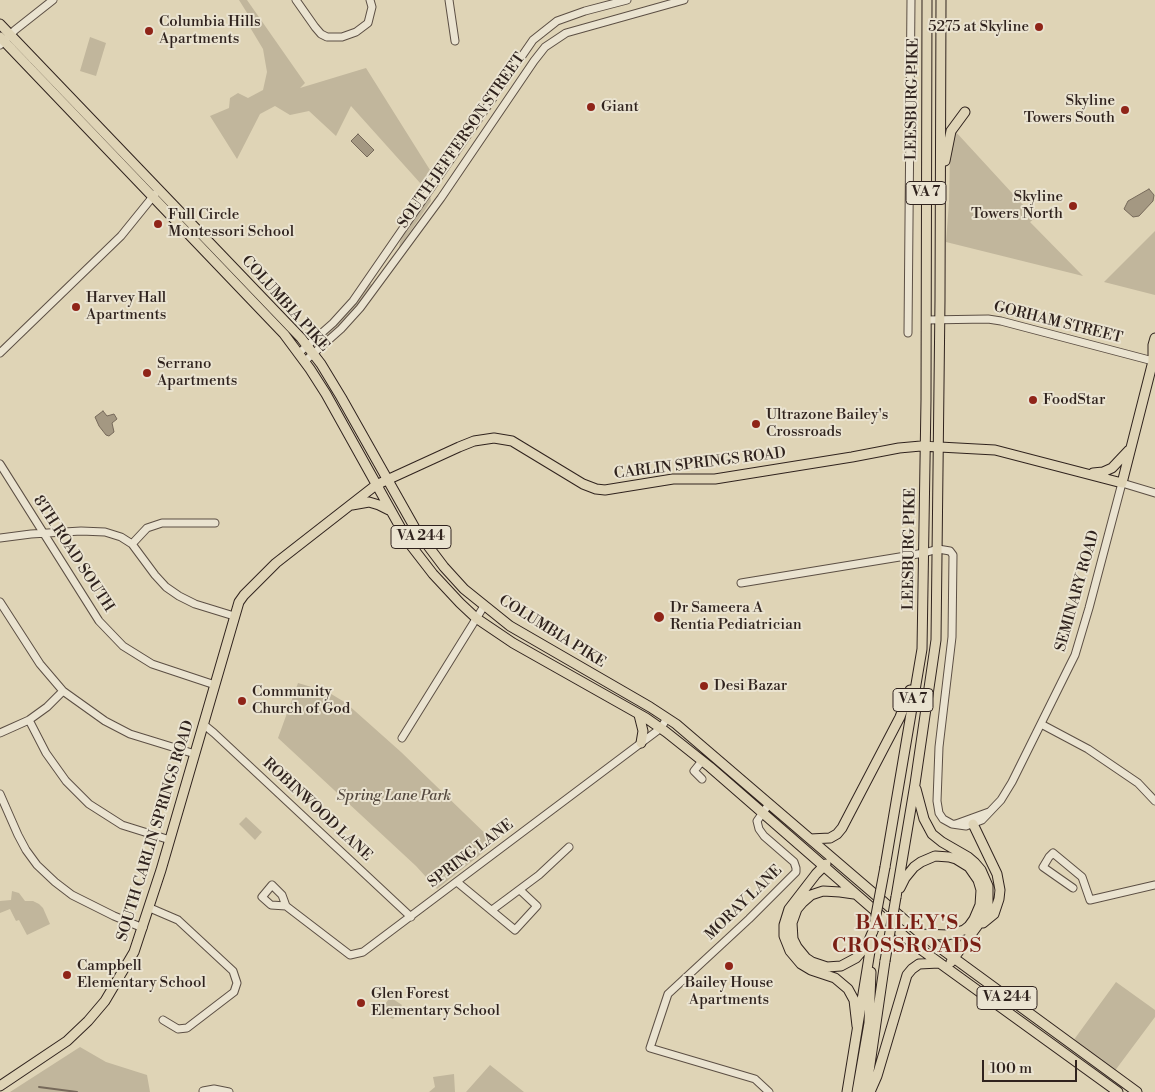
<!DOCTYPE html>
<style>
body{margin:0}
#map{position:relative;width:1155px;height:1092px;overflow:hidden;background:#dfd4b6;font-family:"Libre Bodoni",serif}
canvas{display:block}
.scale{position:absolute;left:982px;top:1060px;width:95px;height:22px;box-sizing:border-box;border:2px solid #30231e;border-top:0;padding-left:6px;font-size:15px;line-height:18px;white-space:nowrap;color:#30231e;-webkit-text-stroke:4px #eae3d0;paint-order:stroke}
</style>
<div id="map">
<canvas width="1155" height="1092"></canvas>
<div class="scale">100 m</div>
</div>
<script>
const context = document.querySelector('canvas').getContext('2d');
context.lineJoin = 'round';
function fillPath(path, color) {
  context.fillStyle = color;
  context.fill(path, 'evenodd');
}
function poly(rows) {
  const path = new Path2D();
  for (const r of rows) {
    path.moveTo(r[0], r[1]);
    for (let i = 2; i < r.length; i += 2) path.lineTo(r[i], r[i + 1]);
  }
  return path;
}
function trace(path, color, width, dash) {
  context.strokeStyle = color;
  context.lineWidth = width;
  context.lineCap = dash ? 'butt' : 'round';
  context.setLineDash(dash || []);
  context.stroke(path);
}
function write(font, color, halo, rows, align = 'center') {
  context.font = font + ' "Libre Bodoni",serif';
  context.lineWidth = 4;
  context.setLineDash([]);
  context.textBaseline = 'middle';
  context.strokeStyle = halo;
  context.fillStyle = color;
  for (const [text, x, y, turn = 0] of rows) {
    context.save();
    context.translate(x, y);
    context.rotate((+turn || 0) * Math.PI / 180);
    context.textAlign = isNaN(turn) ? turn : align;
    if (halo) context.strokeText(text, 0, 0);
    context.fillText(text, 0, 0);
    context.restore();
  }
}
const green = poly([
 [239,0,247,0,305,83,300,88,366,68,430,170,421,184,351,106,336,136,309,111,290,115,275,106,260,114,237,159,210,116,229,108,230,98,238,93,248,98,263,90,267,72,263,49,251,29,249,16],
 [90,37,106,43,96,76,80,71],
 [955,131,1035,218,1030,222,1083,276,946,242,949,202,950,154],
 [430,194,431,201,399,248,401,237],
 [1155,231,1155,295,1104,282],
 [369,283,373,285,349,318,320,343,320,339,346,314],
 [298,683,328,692,346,703,401,752,495,843,437,889,416,866,278,738],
 [246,817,262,832,255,840,239,824],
 [12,891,19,893,25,901,33,901,39,904,43,908,50,924,27,935,19,920,16,921,10,909,0,913,0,901,11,900],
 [1116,982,1155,1010,1155,1017,1114,1072,1073,1041],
 [390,997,402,1005,393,1019,380,1012],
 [80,1047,106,1062,147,1075,150,1092,10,1092],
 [490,1065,524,1092,466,1092],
 [454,1074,455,1092,429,1092,435,1087,433,1077]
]);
const water = poly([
 [358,134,374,150,367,157,351,141,358,134],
 [1149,189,1154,195,1153,201,1139,216,1133,217,1124,209,1128,201,1149,189],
 [103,411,107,416,114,414,117,419,112,423,114,432,109,436,106,435,99,426,95,417,103,411]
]);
const stream = poly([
 [39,1087,77,1092]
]);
const minor = poly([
 [296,0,315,27,321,34,327,37,342,37,356,32,368,23,372,7,370,0],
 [449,0,455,41],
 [0,45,15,30,53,0],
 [926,320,988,319,1001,321,1153,361],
 [908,333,911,0],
 [0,353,121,236,155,194],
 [299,353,333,323,353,301,533,40,557,21,585,11,627,0],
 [305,361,341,329,360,308,441,198,534,61,545,47,566,33,684,0],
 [0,464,99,621,123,646,152,664,215,685],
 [0,538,31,534,81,531,105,532,121,537,132,544,155,575,166,587,179,596,195,604,234,616],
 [132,544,147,528,162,523,215,523],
 [741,583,924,553,938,549,950,551,953,555,952,637,939,747,937,801,939,813,943,819,952,824,966,826,982,820,1001,800,1012,782,1069,667,1075,655,1089,608,1122,483,1155,493],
 [0,602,40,664,63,691,105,721,130,734,195,754],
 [29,720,46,753,66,781,89,804,122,825,170,840],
 [203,724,214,733,411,917],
 [1041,724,1088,749,1138,783,1155,801],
 [0,733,29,720,47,707,63,691],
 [402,738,484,606],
 [702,779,694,771,702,761],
 [0,794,18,835,26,850,37,865,55,882,72,895,114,916,143,928],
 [956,824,989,812],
 [457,882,515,930,537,906,520,890],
 [1073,888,1043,867,1049,857,1053,853,1082,877,1090,900,1155,885],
 [286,906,282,895,272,885,262,897,271,905,286,906,350,955,363,952,641,743,661,728,667,718],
 [150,908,178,920,233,971,237,983,234,992,187,1028,178,1029,163,1020],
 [492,910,539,875,569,847],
 [203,1091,214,1089,229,1092],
 [769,1092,755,1079,650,1048,668,994,749,919,796,872,796,868,794,862,764,836,759,829,757,821,769,804]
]);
const major = poly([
 [0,24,301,338,321,364,341,397,416,530,444,567,464,589,510,626,650,707,676,724,921,934,1137,1092],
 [0,37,284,334,310,369,326,394,409,543,433,574,460,603,476,618,513,643,646,718,666,732,710,767,912,943,1118,1092],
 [945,161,951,131,965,112],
 [1093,473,1103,472,1112,468,1129,450],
 [352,505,369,502,379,505,389,510],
 [639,715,643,731,641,743],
 [916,789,924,819,932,834,942,842,968,857,975,863,981,870,988,886,988,905,983,918,951,962],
 [973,824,997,874,1000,890,999,899,994,914,983,923],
 [810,839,830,838,837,834,842,828,900,717,910,690],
 [826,864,816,874,789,909,784,925,784,936,790,951,801,964,811,970,835,978,848,989,854,1000,857,1026],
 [885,867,922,649,926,400,927,0],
 [900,888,905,878,914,867,921,862,935,856,949,857,956,859,969,867,978,880,981,890,980,905,974,919,969,926,964,930,948,935,921,934],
 [854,894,840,892,823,891,811,895,803,902,797,909,792,923,793,939,797,947,806,958,812,962,827,967,841,966,856,958,867,945,873,931],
 [896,897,915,784,936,640,940,300,941,0],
 [0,1086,67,1041,88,1021,105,1001,134,952,161,870,239,602,244,595,276,563,376,485,459,447,474,441,494,438,512,441,583,484,596,489,605,490,673,479,715,479,852,457,899,448,921,446,995,450,1122,483,1153,361,1153,345,1155,338],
 [847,1092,872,939],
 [857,1092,869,1023,871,972],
 [866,1092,885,961],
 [870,1092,877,1076,907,975,912,969,919,964,939,963]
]);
const majorBridge = poly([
 [873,931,885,867],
 [885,961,896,897]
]);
const markers = [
 [1039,27,5,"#8f2418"],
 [149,31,5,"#8f2418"],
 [591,107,5,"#8f2418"],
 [1125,110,5,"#8f2418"],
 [1073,206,5,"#8f2418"],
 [158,224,5,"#8f2418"],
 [76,307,5,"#8f2418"],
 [147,373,5,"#8f2418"],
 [1033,400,5,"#8f2418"],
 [756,424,5,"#8f2418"],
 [659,617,6,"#8f2418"],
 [704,686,5,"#8f2418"],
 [242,701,5,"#8f2418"],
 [729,966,5,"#8f2418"],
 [67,975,5,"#8f2418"],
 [361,1003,5,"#8f2418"]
];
const shields = [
 [926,193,40],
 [421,537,60],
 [913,700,40],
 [1007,998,60]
];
const shieldNames = [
 ["VA 7",926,193],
 ["VA 244",421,537],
 ["VA 7",913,700],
 ["VA 244",1007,998]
];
const poiNames = [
 ["Columbia Hills",159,22],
 ["Apartments",159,39],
 ["5275 at Skyline",1029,27,"right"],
 ["Skyline",1115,101,"right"],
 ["Towers South",1115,118,"right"],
 ["Giant",601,107],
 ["Skyline",1063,197,"right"],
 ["Towers North",1063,214,"right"],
 ["Full Circle",168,215],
 ["Montessori School",168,232],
 ["Harvey Hall",86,298],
 ["Apartments",86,315],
 ["Serrano",157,364],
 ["Apartments",157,381],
 ["FoodStar",1043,400],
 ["Ultrazone Bailey's",766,415],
 ["Crossroads",766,432],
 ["Dr Sameera A",670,608],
 ["Rentia Pediatrician",670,625],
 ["Desi Bazar",714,686],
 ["Community",252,692],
 ["Church of God",252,709],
 ["Campbell",77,966],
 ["Elementary School",77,983],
 ["Bailey House",729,983,"center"],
 ["Apartments",729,1000,"center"],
 ["Glen Forest",371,994],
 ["Elementary School",371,1011]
];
const streetNames = [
 ["LEESBURG PIKE",913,99,-89],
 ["SOUTH JEFFERSON STREET",462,141,-55],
 ["COLUMBIA PIKE",285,304,48],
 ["GORHAM STREET",1058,323,14],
 ["CARLIN SPRINGS ROAD",700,464,-7],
 ["LEESBURG PIKE",910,549,-89],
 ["8TH ROAD SOUTH",73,554,57],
 ["SEMINARY ROAD",1078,591,-74],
 ["COLUMBIA PIKE",552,632,32],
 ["ROBINWOOD LANE",317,810,43],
 ["SOUTH CARLIN SPRINGS ROAD",156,831,-73],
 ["SPRING LANE",471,854,-37],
 ["MORAY LANE",744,903,-44]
];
const parkNames = [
 ["Spring Lane Park",394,796]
];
const districtNames = [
 ["BAILEY'S",907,924],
 ["CROSSROADS",907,947]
];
fillPath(green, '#c1b69c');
fillPath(water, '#a49882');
trace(water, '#76695a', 1);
trace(stream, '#76695a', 2);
trace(minor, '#5c4f44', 9);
trace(major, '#30231e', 11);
trace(minor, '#eae3d0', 7);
trace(major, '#dfd4b6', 9);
trace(majorBridge, '#30231e', 11, []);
trace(majorBridge, '#dfd4b6', 9);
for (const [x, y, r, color] of markers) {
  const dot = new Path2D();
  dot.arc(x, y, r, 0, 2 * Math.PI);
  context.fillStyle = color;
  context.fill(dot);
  trace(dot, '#eae3d0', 2);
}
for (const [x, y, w] of shields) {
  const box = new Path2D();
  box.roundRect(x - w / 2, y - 11.5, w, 23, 4);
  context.fillStyle = '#eae3d0';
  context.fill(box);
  trace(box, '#30231e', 1);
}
write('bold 14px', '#30231e', null, shieldNames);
write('15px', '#30231e', '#eae3d0', poiNames, 'left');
write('15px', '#30231e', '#eae3d0', streetNames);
write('italic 15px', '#54483e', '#eae3d0', parkNames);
context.letterSpacing = '1px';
write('bold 20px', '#7a1f14', '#eae3d0', districtNames);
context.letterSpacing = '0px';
</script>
